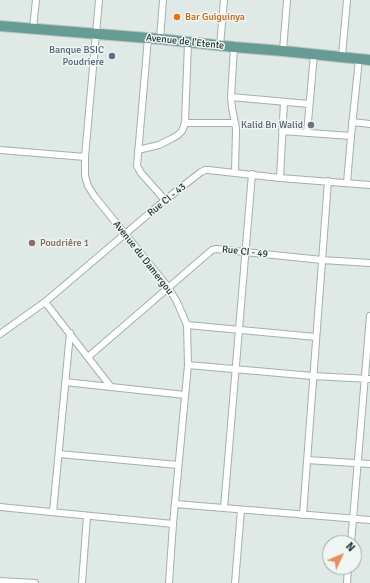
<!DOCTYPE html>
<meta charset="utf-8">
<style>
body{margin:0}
#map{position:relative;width:370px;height:583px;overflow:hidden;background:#dfe9e6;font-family:Signika,sans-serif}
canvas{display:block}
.north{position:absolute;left:322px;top:535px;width:40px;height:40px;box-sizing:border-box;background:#eff6f4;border:1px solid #9daaa7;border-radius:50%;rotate:46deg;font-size:11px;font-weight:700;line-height:16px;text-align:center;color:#223834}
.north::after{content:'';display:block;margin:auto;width:14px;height:18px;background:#e88e5f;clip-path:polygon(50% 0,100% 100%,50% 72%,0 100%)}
</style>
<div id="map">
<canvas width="370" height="583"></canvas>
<div class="north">N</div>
</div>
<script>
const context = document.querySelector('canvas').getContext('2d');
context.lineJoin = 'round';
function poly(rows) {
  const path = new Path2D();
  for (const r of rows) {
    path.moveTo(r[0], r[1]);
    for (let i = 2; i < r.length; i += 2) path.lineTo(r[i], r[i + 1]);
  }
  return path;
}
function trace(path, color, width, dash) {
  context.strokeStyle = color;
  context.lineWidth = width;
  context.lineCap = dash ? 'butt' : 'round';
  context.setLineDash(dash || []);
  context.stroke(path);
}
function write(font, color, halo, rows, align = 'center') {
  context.font = font + ' Signika,sans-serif';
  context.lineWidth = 3;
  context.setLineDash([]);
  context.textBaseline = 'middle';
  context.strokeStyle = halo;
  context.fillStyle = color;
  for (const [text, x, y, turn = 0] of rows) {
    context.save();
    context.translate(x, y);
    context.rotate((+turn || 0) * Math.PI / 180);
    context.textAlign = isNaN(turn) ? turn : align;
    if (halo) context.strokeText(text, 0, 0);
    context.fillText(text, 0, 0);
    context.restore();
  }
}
const street = poly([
 [99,0,85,157,85,176,88,186,95,197,168,287,177,302,187,325,188,365,173,524,169,583],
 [33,28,36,0],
 [148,38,137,166,141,173,165,200],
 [160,39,163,0],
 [220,46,224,0],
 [234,47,231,97,232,108,235,123],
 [283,51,287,0],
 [342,56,347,0],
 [231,97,309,104],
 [352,122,370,124],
 [185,123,188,43],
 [282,131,351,136],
 [307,133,314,54],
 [0,150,85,157],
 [138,150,159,145,171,139,178,135,182,131,185,123,235,123,236,129,235,173],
 [280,178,284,102],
 [347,183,351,136,359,59],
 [45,302,111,387],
 [187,325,316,337],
 [0,334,45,302,165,200,201,172,205,170,208,170,280,178,370,185],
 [88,357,212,250,216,249,322,260,370,263],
 [188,365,313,376,370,379],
 [65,382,185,395],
 [59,454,178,465],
 [307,460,370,464],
 [175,504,370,520],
 [0,507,173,524],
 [224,508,252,174],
 [53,512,70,333],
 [303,515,328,181],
 [351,543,370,316],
 [0,581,35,583],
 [82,583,87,516],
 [235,583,241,510],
 [347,583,348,567]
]);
const primary = poly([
 [0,26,160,39,234,47,283,51,370,60]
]);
const markers = [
 [177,17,4,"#e8710a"],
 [112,56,4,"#5c6f8a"],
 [311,125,4,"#6b7280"],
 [32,243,4,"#8d6e63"]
];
const foodNames = [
 ["Bar Guiguinya",185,17]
];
const streetNames = [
 ["Avenue de l'Etente",185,42,6],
 ["Rue CI - 43",167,200,-39],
 ["Rue CI - 49",245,252,6],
 ["Avenue du Damergou",143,258,52]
];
const serviceNames = [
 ["Banque BSIC",104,50],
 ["Poudriere",104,62]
];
const worshipNames = [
 ["Kalid Bn Walid",303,125]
];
const educationNames = [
 ["Poudriêre 1",40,243]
];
trace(street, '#a3b0ad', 8);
trace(primary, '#bdc3c2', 12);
trace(street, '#fff', 6);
trace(primary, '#679c94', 10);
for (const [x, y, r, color] of markers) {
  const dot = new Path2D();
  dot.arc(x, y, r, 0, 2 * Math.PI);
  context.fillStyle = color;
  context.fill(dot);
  trace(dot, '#eff6f4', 1.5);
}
write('10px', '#c56008', '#eff6f4', foodNames, 'left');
write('10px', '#223834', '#eff6f4', streetNames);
write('10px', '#4e5e75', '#eff6f4', serviceNames, 'right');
write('10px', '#5b616d', '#eff6f4', worshipNames, 'right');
write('10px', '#785e54', '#eff6f4', educationNames, 'left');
</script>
